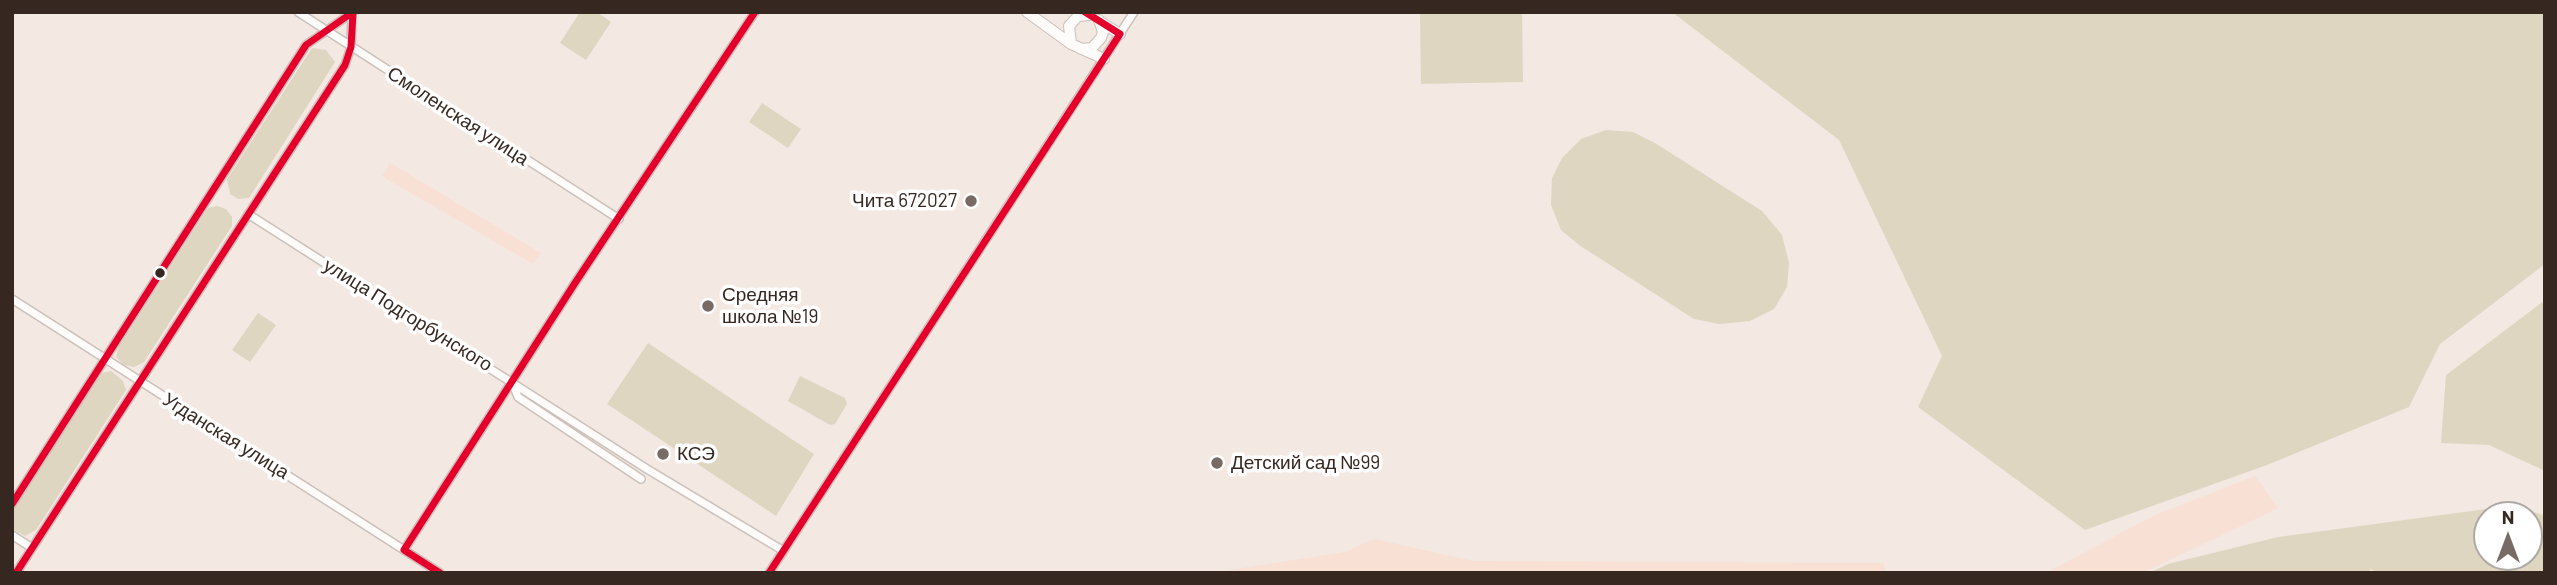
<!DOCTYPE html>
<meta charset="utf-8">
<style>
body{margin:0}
#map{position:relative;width:2557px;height:585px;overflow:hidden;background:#f3e8e2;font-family:Barlow,sans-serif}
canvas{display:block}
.frame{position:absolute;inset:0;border:14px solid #362821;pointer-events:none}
.north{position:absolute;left:2473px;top:501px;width:70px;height:70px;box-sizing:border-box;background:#fff;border:2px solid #afa9a6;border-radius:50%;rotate:0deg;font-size:19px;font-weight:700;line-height:28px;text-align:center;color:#362821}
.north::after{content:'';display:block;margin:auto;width:24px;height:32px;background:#786b65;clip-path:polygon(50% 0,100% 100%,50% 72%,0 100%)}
</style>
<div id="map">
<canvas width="2557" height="585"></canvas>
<div class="frame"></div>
<div class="north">N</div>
</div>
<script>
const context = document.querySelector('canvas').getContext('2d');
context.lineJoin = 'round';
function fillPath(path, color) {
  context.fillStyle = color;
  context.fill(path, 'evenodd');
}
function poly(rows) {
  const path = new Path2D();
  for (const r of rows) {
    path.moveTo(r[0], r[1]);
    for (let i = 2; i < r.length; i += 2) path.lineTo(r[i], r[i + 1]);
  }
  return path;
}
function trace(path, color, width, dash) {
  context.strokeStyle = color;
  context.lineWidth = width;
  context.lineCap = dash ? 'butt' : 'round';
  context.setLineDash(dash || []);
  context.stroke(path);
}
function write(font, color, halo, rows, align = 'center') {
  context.font = font + ' Barlow,sans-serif';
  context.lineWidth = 7;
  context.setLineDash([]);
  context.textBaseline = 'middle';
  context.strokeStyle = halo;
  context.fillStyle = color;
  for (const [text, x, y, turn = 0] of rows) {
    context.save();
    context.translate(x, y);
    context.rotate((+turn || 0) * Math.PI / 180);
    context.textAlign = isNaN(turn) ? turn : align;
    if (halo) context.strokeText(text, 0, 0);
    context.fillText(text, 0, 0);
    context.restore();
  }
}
const built = poly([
 [390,163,541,253,533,264,382,176],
 [2255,476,2278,508,2143,573,2046,573,2153,516],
 [1374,539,1474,561,1883,563,1887,573,1211,573,1345,552]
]);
const green = poly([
 [580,12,597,12,611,22,586,60,560,43],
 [1420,12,1522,12,1523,82,1421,84],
 [1672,12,2545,12,2545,264,2440,344,2409,407,2267,465,2085,530,1918,407,1942,356,1839,140],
 [312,48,326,50,335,62,249,198,238,199,230,194,227,179],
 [762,103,801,129,788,148,749,122],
 [1606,130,1633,132,1655,143,1762,211,1782,235,1789,263,1787,287,1774,309,1750,321,1719,324,1694,319,1579,245,1561,230,1551,205,1552,178,1562,158,1581,139],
 [217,206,226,209,232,217,232,226,144,362,134,367,124,365,116,357,118,348,208,208],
 [2545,300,2545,471,2489,445,2441,443,2446,375],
 [258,313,276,325,250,362,232,350],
 [648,343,814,454,776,516,607,404],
 [111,371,123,381,126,390,36,530,25,536,16,531,12,528,12,509,102,373],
 [800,376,845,398,847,404,835,424,830,425,788,401],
 [2516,505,2545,516,2545,573,2378,573,2371,569,2368,573,2149,573,2168,564,2278,537],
 [2487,515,2529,515,2529,557,2487,557]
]);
const minor = poly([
 [298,12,619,219],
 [248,214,647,469,782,550],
 [12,299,440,573],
 [512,382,518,397,641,479],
 [12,504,306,45,353,12],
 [12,535,32,548],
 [404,550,575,283,755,12],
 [16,573,345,65,351,47,352,13],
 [769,573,1134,12]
]);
const tertiary = poly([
 [1027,12,1071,44,1104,59],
 [1099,21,1120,34],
 [1071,44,1069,26,1078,16,1089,15],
 [1081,49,1092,48,1101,38,1103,32,1099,20]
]);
const bus1 = poly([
 [12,504,306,45,353,12],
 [16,573,345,65,351,47,353,12],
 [440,573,404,550,575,283,755,12],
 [769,573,1120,34,1085,12]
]);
const markers = [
 [971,201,7,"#786b65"],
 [160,273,6,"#362821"],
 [708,306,7,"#786b65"],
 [663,454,7,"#786b65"],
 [1217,463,7,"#786b65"]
];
const streetNames = [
 ["Смоленская улица",458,116,33],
 ["улица Подгорбунского",408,315,32],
 ["Угданская улица",226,436,32]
];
const poiNames = [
 ["Чита 672027",957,201,"right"],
 ["Средняя",722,295],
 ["школа №19",722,317],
 ["КСЭ",677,454],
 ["Детский сад №99",1231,463]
];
fillPath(built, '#f8e0d4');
fillPath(green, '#dfd6c2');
trace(minor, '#cbc0ba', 10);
trace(tertiary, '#cbc0ba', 12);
trace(minor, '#fdfcfb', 7);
trace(tertiary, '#fdfcfb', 10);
trace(bus1, '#e4002b', 7);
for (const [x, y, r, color] of markers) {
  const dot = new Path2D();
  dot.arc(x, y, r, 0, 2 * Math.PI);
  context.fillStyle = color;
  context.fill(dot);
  trace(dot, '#fff', 2.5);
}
write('19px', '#362821', '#fff', streetNames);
write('19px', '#362821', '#fff', poiNames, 'left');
</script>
